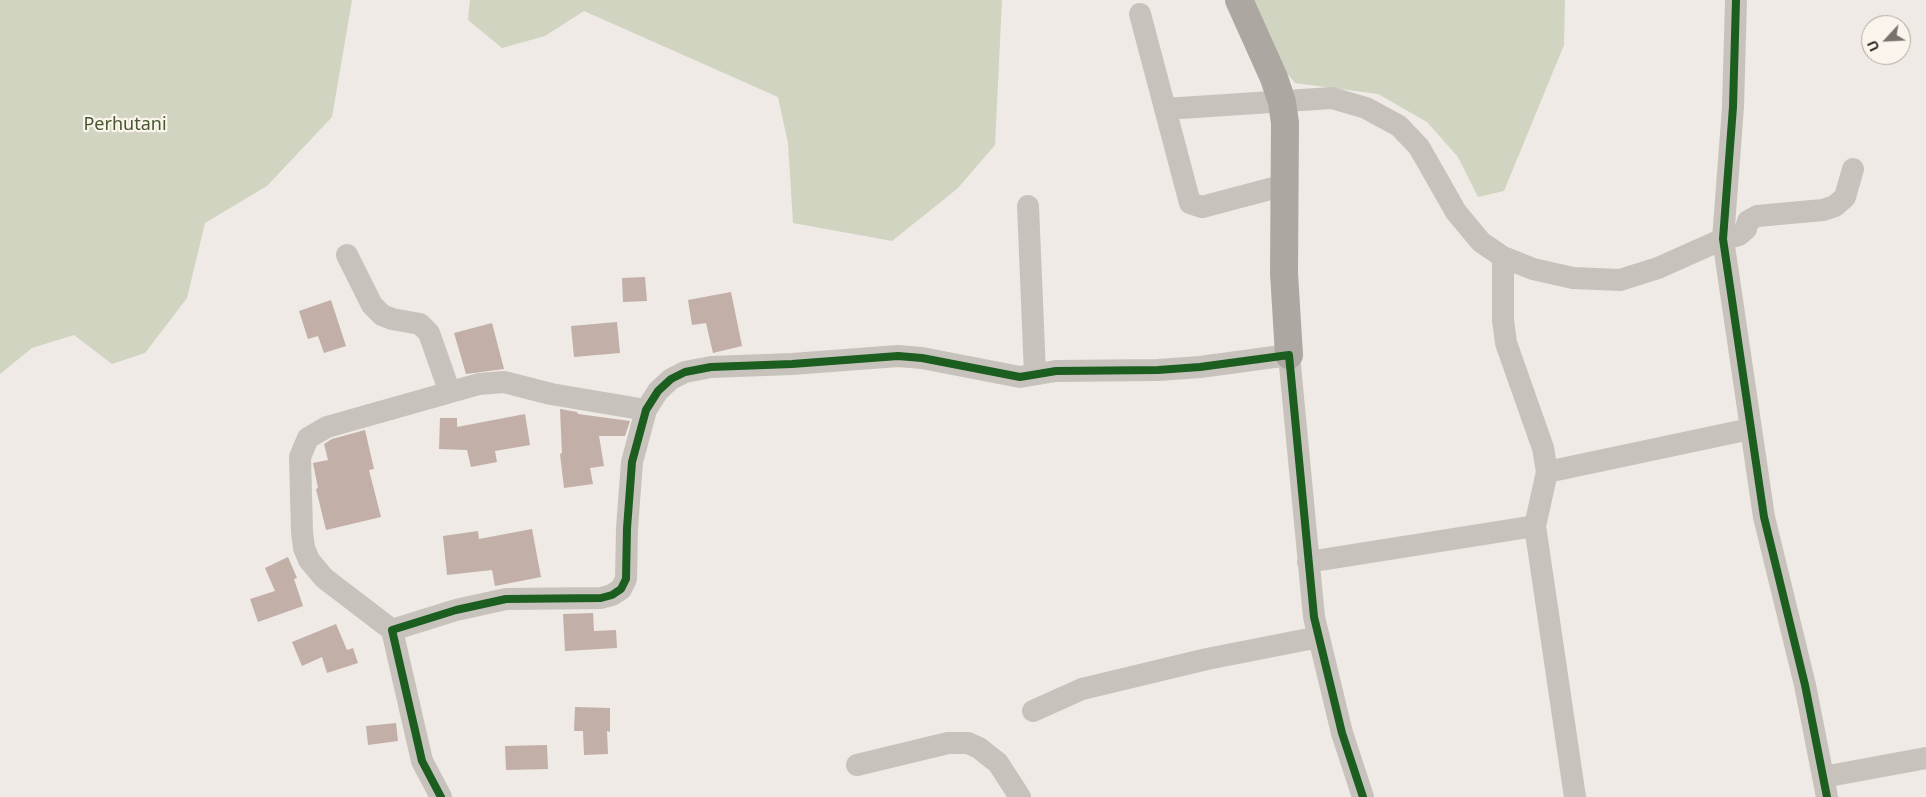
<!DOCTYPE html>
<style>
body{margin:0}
#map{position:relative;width:1926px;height:797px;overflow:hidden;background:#efeae5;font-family:"Noto Sans",sans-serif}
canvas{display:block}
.north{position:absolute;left:1861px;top:15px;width:50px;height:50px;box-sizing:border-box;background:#faf4ed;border:1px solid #ada69f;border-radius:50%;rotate:245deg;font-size:14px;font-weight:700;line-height:20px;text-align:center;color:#39302b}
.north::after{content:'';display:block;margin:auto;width:18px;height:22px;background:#79716c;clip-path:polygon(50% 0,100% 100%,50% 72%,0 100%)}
</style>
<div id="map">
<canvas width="1926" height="797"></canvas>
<div class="north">U</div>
</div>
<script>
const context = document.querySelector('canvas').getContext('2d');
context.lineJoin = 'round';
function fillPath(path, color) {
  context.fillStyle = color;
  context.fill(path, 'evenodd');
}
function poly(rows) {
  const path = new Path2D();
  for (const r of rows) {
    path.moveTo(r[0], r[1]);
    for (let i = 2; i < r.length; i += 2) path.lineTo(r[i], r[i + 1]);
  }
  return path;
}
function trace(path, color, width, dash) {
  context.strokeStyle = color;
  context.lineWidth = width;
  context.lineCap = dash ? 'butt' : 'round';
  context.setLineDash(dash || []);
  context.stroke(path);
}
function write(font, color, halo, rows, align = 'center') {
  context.font = font + ' "Noto Sans",sans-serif';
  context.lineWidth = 4.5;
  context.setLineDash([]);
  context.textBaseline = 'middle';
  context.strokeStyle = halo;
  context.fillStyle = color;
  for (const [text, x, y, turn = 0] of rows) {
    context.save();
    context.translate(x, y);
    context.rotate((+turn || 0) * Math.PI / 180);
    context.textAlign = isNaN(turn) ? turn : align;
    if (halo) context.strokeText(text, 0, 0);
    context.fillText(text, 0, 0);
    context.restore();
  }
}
const green = poly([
 [0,0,352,0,332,117,267,186,205,223,187,298,145,353,112,364,74,335,32,348,0,374],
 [470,0,1002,0,995,145,957,189,892,241,793,223,788,143,778,97,584,11,545,36,502,48,468,20],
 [1227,0,1565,0,1564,45,1504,191,1478,197,1458,157,1427,122,1378,94,1295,83]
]);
const building = poly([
 [645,277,647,301,623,302,622,278],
 [731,292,742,346,713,353,706,323,692,325,688,300],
 [331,300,346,346,324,353,318,336,308,339,299,311],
 [617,322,620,353,574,357,571,326],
 [492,323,504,369,466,374,454,333],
 [560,409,577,412,578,414,630,421,625,436,599,436,604,466,590,468,593,484,564,488,560,454,562,453],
 [525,414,530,445,495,451,497,462,471,467,467,450,439,449,440,418,457,418,457,427],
 [365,430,374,469,369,470,381,517,326,530,316,489,318,488,313,463,328,460,324,444,332,439],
 [532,529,541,577,495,586,492,570,447,575,443,536,478,531,479,539],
 [288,557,297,578,294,579,303,606,258,622,250,599,275,591,265,568],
 [593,613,594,631,616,630,617,648,565,651,563,614],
 [336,624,347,650,353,648,358,663,327,673,322,657,302,666,292,642],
 [575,707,610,708,610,732,607,731,608,754,584,755,583,731,574,731],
 [396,723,398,741,368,745,366,726],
 [547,745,548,769,506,770,505,746]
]);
const minor = poly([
 [1736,0,1733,107,1723,239,1764,517,1805,685,1827,797],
 [1140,14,1190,203,1202,207,1285,185],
 [1165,109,1332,98,1366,108,1399,126,1419,147,1456,212,1481,242,1503,257,1533,269,1573,278,1620,280,1658,268,1723,239,1739,235,1746,229,1748,221,1757,216,1823,210,1835,206,1845,197,1853,169],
 [1028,206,1035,374],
 [347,255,372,305,382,315,392,319,420,324,429,333,449,390],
 [1503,257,1503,320,1506,343,1543,448,1547,472,1535,526],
 [1547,472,1750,429],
 [1308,562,1535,526,1575,797],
 [392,630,324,578,309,560,304,548,302,532,300,457,308,438,327,427,479,384,504,382,551,394,646,410],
 [1033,711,1082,689,1207,659,1319,637],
 [857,765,948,743,968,743,979,748,998,763,1020,797],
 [1823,777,1926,758],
 [441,797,422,761,392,630,456,610,506,599,601,598,612,595,621,589,626,579,627,528,632,462,646,410,658,391,671,379,685,372,711,367,792,364,898,356,922,358,1020,377,1056,371,1158,370,1200,367,1289,355,1314,617,1342,733,1363,797]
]);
const major = poly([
 [1239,0,1274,78,1282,102,1285,123,1284,273,1289,355]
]);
const cycleway = poly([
 [1736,0,1733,107,1723,239,1764,517,1805,685,1827,797],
 [441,797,422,761,392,630,456,610,506,599,601,598,612,595,621,589,626,579,627,528,632,462,646,410,658,391,671,379,685,372,711,367,792,364,898,356,922,358,1020,377,1056,371,1158,370,1200,367,1289,355,1314,617,1342,733,1363,797]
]);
const parkNames = [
 ["Perhutani",125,125]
];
fillPath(green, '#d0d4c0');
fillPath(building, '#c2afa7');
trace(minor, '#c8c2bd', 22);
trace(major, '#ada7a2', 28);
trace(cycleway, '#1b5e20', 8);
write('18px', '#47572f', '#faf4ed', parkNames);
</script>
